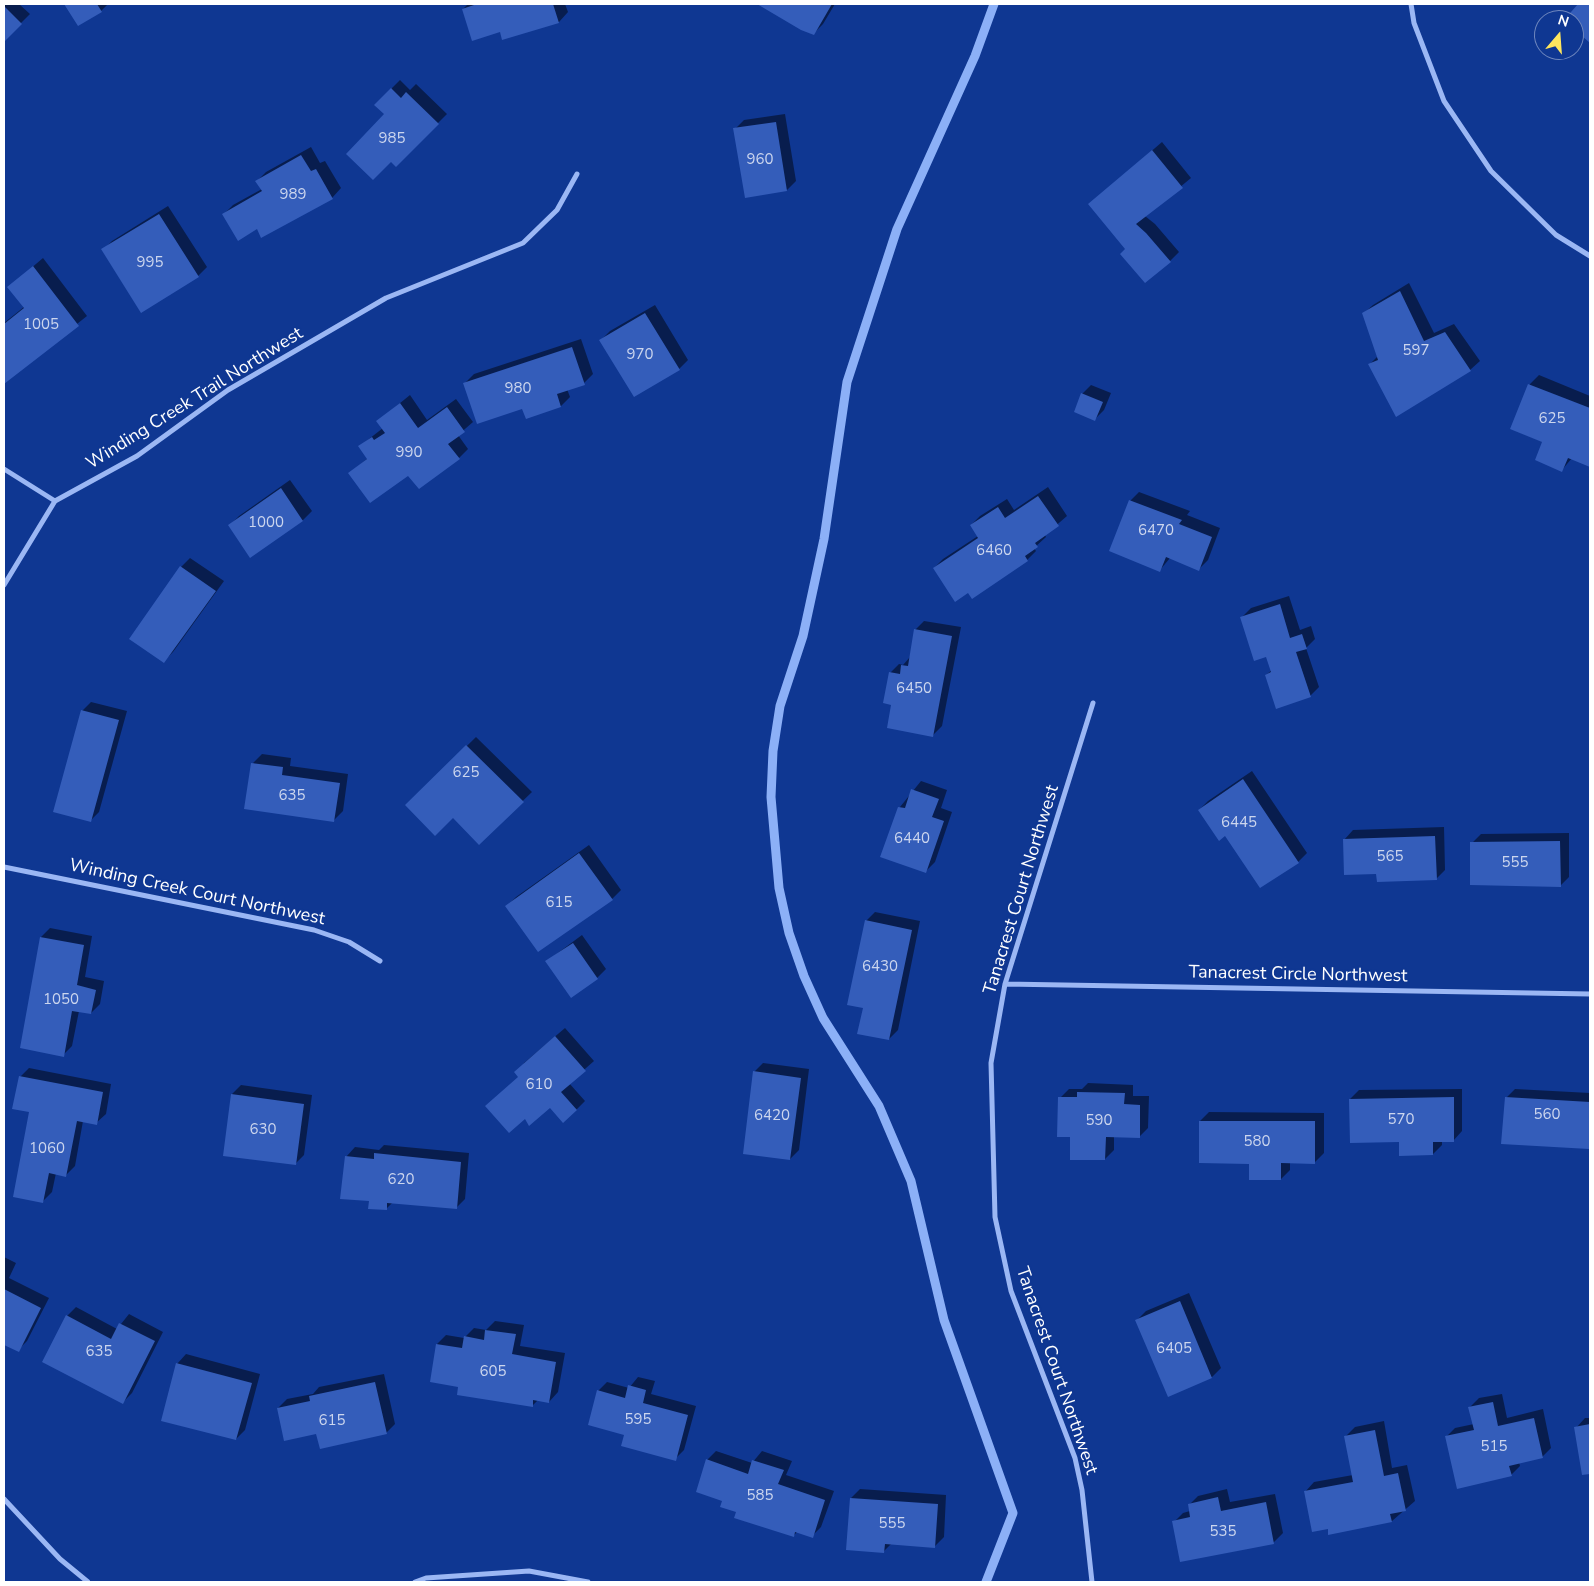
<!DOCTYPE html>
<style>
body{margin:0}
#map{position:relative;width:1594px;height:1586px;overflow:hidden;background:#0f3792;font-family:"Nunito Sans",sans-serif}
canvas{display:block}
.frame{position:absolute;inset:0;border:5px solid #fff;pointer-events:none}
.north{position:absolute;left:1534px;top:10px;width:50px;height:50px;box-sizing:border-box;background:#0f3792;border:1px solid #6f87be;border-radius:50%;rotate:18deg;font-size:14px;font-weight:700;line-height:20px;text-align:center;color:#fff}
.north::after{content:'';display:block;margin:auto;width:18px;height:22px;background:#ffe65e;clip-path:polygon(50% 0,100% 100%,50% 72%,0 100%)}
</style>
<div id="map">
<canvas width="1594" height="1586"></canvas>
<div class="frame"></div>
<div class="north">N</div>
</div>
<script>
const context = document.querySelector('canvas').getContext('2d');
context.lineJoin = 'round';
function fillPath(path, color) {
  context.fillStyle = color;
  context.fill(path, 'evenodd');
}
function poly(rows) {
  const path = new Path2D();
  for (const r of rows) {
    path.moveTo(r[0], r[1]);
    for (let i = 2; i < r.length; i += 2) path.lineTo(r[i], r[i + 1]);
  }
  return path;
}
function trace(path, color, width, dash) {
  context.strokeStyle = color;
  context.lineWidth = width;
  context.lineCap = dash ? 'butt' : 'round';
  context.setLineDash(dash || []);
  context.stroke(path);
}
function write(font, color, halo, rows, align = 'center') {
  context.font = font + ' "Nunito Sans",sans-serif';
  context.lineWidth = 4;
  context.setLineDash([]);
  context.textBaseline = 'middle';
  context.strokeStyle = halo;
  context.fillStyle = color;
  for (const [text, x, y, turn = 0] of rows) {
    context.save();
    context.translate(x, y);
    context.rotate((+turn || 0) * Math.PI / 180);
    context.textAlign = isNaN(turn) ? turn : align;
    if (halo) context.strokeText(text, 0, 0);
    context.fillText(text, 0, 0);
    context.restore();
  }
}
const shadow = poly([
 [4,4,19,4,30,14,4,40],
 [66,4,108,4,101,11,78,24],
 [468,4,565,4,568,12,559,22,503,38,500,31,463,9],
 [759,4,835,4,823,24,814,33,802,29],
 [400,80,410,90,416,84,447,114,396,165,391,160,386,114,391,89],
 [785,114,796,181,787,190,735,129,744,120],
 [1162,142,1191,178,1145,216,1155,224,1179,252,1170,261,1127,249,1090,204],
 [311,147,320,163,325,161,341,188,332,198,262,236,257,228,224,214,233,205,262,189,257,181,266,172],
 [168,206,207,267,198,276,103,250,112,241],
 [43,258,87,316,4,382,4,323,24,307,9,287],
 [1409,283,1434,333,1454,324,1480,361,1470,370,1370,364,1378,356,1363,314,1373,305],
 [655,305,688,360,679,369,601,340,610,331],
 [581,339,593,374,584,383,567,389,570,397,561,406,523,408,465,383,474,374],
 [1539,375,1590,396,1590,465,1572,458,1562,470,1543,442,1512,429,1530,384],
 [1091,385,1111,393,1104,410,1095,419,1082,394],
 [410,395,427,420,456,399,473,422,458,435,468,449,459,458,408,474,350,473,368,458,360,446,383,428,378,421],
 [290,480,312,511,303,520,251,556,230,525,239,516],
 [1048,487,1067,516,1045,535,1046,537,1034,548,1036,551,1027,560,972,597,968,591,934,568,943,559,978,536,971,525,980,516,1007,499,1014,510],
 [1139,492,1190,511,1187,515,1220,528,1208,560,1199,569,1170,558,1160,570,1130,501],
 [190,558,224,581,173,652,164,661,181,567],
 [1289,596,1300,630,1311,626,1315,639,1306,648,1319,687,1310,696,1266,675,1272,670,1267,655,1242,617,1251,608],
 [924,621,961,627,942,726,933,735,893,704,890,673,899,664,903,665,910,657,915,630],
 [91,702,127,711,99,812,90,821,82,711],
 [476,737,532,792,479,843,453,816,407,805],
 [262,754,291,758,290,766,348,774,343,811,334,820,253,763],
 [1252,771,1307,853,1298,862,1225,834,1199,810,1208,801],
 [921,781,947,790,941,808,952,812,935,862,926,871,900,807],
 [1444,827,1445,870,1436,879,1344,840,1353,830],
 [1569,833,1569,877,1560,886,1472,843,1481,834],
 [589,845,621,890,612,899,507,906,516,897],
 [875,912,920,921,898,1030,889,1039,864,1007,866,921],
 [50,928,92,936,85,977,104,981,100,1004,91,1013,79,1011,72,1046,63,1055,21,1047,41,937],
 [582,935,606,969,597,978,547,961],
 [565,1028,594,1061,569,1083,585,1101,576,1110,550,1106,519,1077,524,1063],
 [763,1063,809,1069,799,1150,790,1159,754,1072],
 [29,1068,111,1084,106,1114,96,1123,83,1121,75,1166,66,1175,56,1173,52,1192,43,1201,30,1111,20,1077],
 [1088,1083,1133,1085,1133,1096,1149,1096,1148,1128,1139,1137,1114,1136,1114,1150,1105,1159,1072,1136,1060,1098,1069,1089,1082,1089],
 [241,1085,312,1095,304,1155,295,1164,232,1094],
 [1462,1089,1462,1131,1453,1141,1442,1141,1442,1145,1433,1154,1400,1141,1350,1099,1359,1090],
 [1515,1089,1590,1093,1590,1146,1588,1148,1506,1098],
 [1209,1112,1324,1113,1324,1153,1315,1162,1290,1162,1290,1170,1281,1179,1250,1162,1200,1121],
 [384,1145,469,1153,465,1199,456,1208,393,1202,386,1209,370,1200,346,1157,355,1147,379,1150],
 [4,1257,16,1263,9,1278,49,1298,27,1341,18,1350,4,1343],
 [1189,1293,1221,1368,1212,1377,1169,1395,1137,1320,1146,1311],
 [76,1307,117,1329,129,1314,163,1332,132,1393,123,1402,67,1316],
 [495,1321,524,1325,520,1346,565,1353,558,1392,549,1402,538,1400,533,1405,459,1386,437,1344,446,1335,464,1338,474,1328,486,1330],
 [186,1354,260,1374,245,1430,236,1439,177,1364],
 [384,1374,395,1424,386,1433,317,1433,278,1408,287,1399,313,1394,319,1387],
 [638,1377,655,1381,651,1394,696,1406,684,1450,675,1459,598,1391,607,1382,629,1388],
 [1502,1394,1507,1418,1543,1409,1551,1448,1542,1457,1519,1462,1520,1466,1511,1475,1446,1437,1455,1428,1474,1424,1470,1407,1479,1398],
 [1585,1418,1590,1418,1590,1473,1583,1474,1576,1428],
 [1384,1421,1392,1468,1407,1465,1415,1501,1392,1521,1330,1528,1305,1492,1314,1482,1353,1475,1346,1436,1355,1427],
 [716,1451,752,1463,762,1451,792,1461,786,1475,834,1491,821,1527,812,1536,798,1531,793,1536,738,1511,724,1500,707,1460],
 [860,1489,946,1495,944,1537,935,1546,892,1543,883,1552,851,1498],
 [1227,1489,1230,1502,1275,1494,1283,1533,1274,1542,1174,1522,1183,1513,1190,1511,1189,1505,1198,1496]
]);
const stream = poly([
 [986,1582,1013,1513,944,1320,911,1181,879,1106,823,1018,804,976,789,933,779,888,771,797,773,751,780,706,803,636,824,539,847,382,897,229,975,56,994,4]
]);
const building = poly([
 [64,4,97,4,102,12,78,26],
 [477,4,553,4,559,23,502,40,500,32,472,41,462,9],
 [757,4,832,4,814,35,801,30],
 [1578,4,1590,4,1590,43,1574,29,1574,20,1564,20],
 [4,6,22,24,4,42],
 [391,88,401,98,406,92,439,124,396,167,391,162,373,180,346,154,384,114,374,105],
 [776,122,787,191,745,198,733,128],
 [1152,150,1183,188,1136,224,1146,233,1171,262,1145,283,1120,254,1125,249,1088,204],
 [301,155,311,171,316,169,333,199,261,238,257,229,238,241,222,214,262,191,255,181],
 [159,214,199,277,141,313,101,249],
 [33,266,79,326,4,384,4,324,24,308,7,287],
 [1400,291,1424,341,1445,332,1471,371,1396,417,1368,364,1378,360,1362,313],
 [645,313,680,370,634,397,599,340],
 [572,347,585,385,557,394,561,407,526,419,522,409,477,424,463,383],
 [1528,384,1590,408,1590,467,1568,458,1562,472,1535,460,1542,442,1510,429],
 [1081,393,1103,402,1095,421,1074,412],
 [400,403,418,428,447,407,465,432,448,444,460,459,419,489,408,476,370,503,348,473,367,459,358,446,372,437,374,440,385,433,376,421],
 [281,488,303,521,250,558,228,525],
 [1038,496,1059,526,1035,543,1038,547,1025,556,1028,561,972,599,968,593,955,602,933,568,978,538,970,525,998,507,1005,518],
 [1129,500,1182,520,1179,524,1212,537,1199,571,1166,557,1160,572,1109,551],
 [180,566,216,591,164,663,129,639],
 [1280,604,1290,638,1302,634,1307,649,1296,652,1311,697,1276,709,1265,675,1271,672,1266,657,1254,661,1240,617],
 [914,629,952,636,933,737,887,728,891,705,883,703,889,672,900,674,901,665,908,666],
 [81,710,119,720,91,822,53,812],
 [466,745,524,802,479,845,453,818,435,836,405,805],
 [251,763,283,767,282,775,340,783,334,822,244,809],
 [1243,779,1299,863,1260,888,1225,836,1219,841,1198,810],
 [911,789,939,799,932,817,944,821,926,873,880,857,898,807,905,808],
 [1435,836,1437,880,1377,882,1376,874,1344,875,1343,839],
 [1560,841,1561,887,1470,885,1470,842],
 [579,853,613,900,538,952,505,906],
 [865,920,912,930,889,1040,857,1034,863,1008,847,1005],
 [40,937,84,945,77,985,96,990,91,1014,72,1011,64,1057,20,1048],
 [573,943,598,979,571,998,545,961],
 [555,1036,586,1071,561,1092,577,1110,563,1123,550,1108,529,1126,525,1119,509,1133,485,1106,518,1077,514,1072],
 [753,1071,801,1078,790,1160,743,1154],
 [19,1076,103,1092,97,1125,77,1121,66,1177,49,1173,43,1203,13,1197,29,1112,12,1109],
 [1077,1092,1125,1093,1124,1104,1140,1105,1140,1138,1106,1137,1105,1160,1070,1160,1070,1137,1057,1137,1058,1097,1077,1097],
 [231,1094,304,1104,296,1165,223,1156],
 [1454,1097,1454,1142,1433,1142,1433,1155,1399,1156,1399,1142,1350,1143,1349,1099],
 [1505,1097,1590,1102,1589,1149,1501,1144],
 [1199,1121,1315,1121,1315,1164,1281,1163,1281,1180,1249,1180,1249,1164,1199,1163],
 [374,1153,461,1162,457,1209,387,1203,387,1210,368,1209,369,1201,340,1199,345,1156,374,1159],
 [4,1289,41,1308,19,1352,4,1345],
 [1180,1301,1212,1378,1168,1397,1135,1320],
 [66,1315,111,1339,119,1323,155,1341,123,1404,42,1362],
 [485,1330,516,1334,512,1354,556,1362,549,1403,533,1400,533,1407,457,1395,458,1387,430,1382,436,1344,462,1348,464,1336,484,1340],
 [176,1363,252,1383,236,1440,161,1421],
 [375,1382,387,1434,320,1449,316,1434,284,1441,277,1408,310,1401,309,1396],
 [628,1385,646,1390,643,1403,688,1415,676,1461,621,1446,624,1435,588,1425,597,1390,625,1398],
 [1493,1402,1498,1426,1534,1418,1543,1458,1509,1466,1512,1476,1457,1489,1445,1436,1474,1430,1468,1407],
 [1590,1424,1590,1474,1582,1475,1574,1427],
 [1375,1430,1384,1476,1398,1473,1406,1511,1390,1514,1392,1522,1328,1535,1328,1529,1312,1532,1304,1491,1353,1482,1344,1436],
 [706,1459,748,1474,752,1460,784,1470,778,1484,825,1500,813,1538,795,1532,794,1537,734,1518,736,1512,720,1507,722,1501,696,1492],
 [1218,1497,1221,1511,1266,1502,1274,1544,1180,1562,1172,1521,1190,1517,1188,1504],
 [850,1498,938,1504,935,1548,885,1544,884,1553,846,1550]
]);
const minor = poly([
 [1411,4,1414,23,1444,101,1491,171,1556,235,1590,256],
 [4,469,55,501],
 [4,585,55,501,137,456,228,390,386,298,523,243,557,210,577,174],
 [4,867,314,930,349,942,380,961],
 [1005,984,1590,994],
 [4,1499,60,1559,88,1582],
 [415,1582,426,1578,529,1571,588,1582],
 [1092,1582,1082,1490,1075,1458,1011,1291,995,1217,991,1063,1005,984,1093,703]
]);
const numberNames = [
 ["985",392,139],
 ["960",760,160],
 ["989",293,195],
 ["995",150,263],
 ["1005",41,325],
 ["597",1416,351],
 ["970",640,355],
 ["980",518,389],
 ["625",1552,419],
 ["990",409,453],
 ["1000",266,523],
 ["6470",1156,531],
 ["6460",994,551],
 ["6450",914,689],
 ["625",466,773],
 ["635",292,796],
 ["6445",1239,823],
 ["6440",912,839],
 ["565",1390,857],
 ["555",1515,863],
 ["615",559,903],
 ["6430",880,967],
 ["1050",61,1000],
 ["610",539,1085],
 ["560",1547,1115],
 ["6420",772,1116],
 ["570",1401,1120],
 ["590",1099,1121],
 ["630",263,1130],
 ["580",1257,1142],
 ["1060",47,1149],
 ["620",401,1180],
 ["6405",1174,1349],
 ["635",99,1352],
 ["605",493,1372],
 ["595",638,1420],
 ["615",332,1421],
 ["515",1494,1447],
 ["585",760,1496],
 ["555",892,1524],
 ["535",1223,1532]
];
const streetNames = [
 ["Winding Creek Trail Northwest",195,399,-32],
 ["Tanacrest Court Northwest",1022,890,-73],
 ["Winding Creek Court Northwest",197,893,12],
 ["Tanacrest Circle Northwest",1298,975,1],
 ["Tanacrest Court Northwest",1056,1371,71]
];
fillPath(shadow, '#0007');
trace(stream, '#8cb0f7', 9);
fillPath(building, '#345dba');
trace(minor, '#9bb7f4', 5);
write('15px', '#ccd6ee', null, numberNames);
write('18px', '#fff', '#0f3792', streetNames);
</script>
